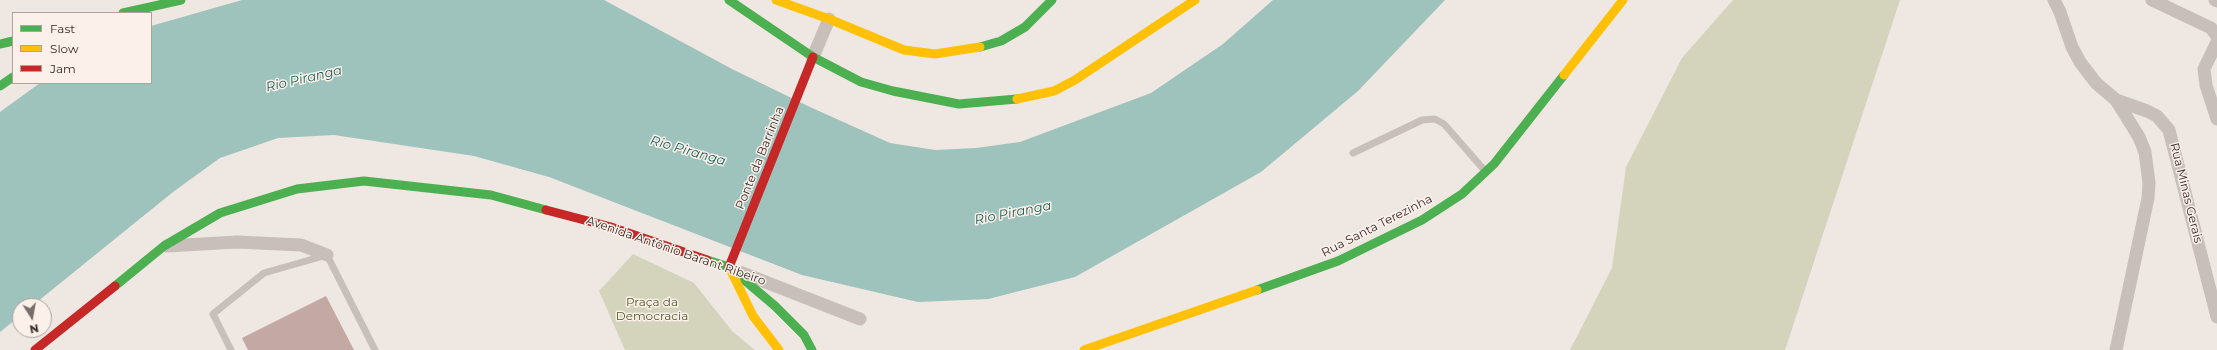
<!DOCTYPE html>
<meta charset="utf-8">
<style>
body{margin:0}
#map{position:relative;width:2217px;height:350px;overflow:hidden;background:#efe7e2;font-family:Montserrat,sans-serif}
canvas{display:block}
.legend{position:absolute;left:12px;top:12px;width:140px;height:72px;box-sizing:border-box;background:#fbf1ea;border:1px solid #ada29d;margin:0;padding:5px 7px;list-style:none;font-size:12px;color:#392b29}
.legend li{display:flex;align-items:center;gap:8px;height:20px}
.legend b{width:20px;border:1px solid #ada29d}
.north{position:absolute;left:12px;top:298px;width:40px;height:40px;box-sizing:border-box;background:#fbf1ea;border:1px solid #ada29d;border-radius:50%;rotate:169deg;font-size:11px;font-weight:700;line-height:16px;text-align:center;color:#392b29}
.north::after{content:'';display:block;margin:auto;width:14px;height:18px;background:#796d6a;clip-path:polygon(50% 0,100% 100%,50% 72%,0 100%)}
</style>
<div id="map">
<canvas width="2217" height="350"></canvas>
<ul class="legend">
<li><b style="height:5px;background:#4caf50"></b>Fast</li>
<li><b style="height:5px;background:#ffc107"></b>Slow</li>
<li><b style="height:5px;background:#c62828"></b>Jam</li>
</ul>
<div class="north">N</div>
</div>
<script>
const context = document.querySelector('canvas').getContext('2d');
context.lineJoin = 'round';
function fillPath(path, color) {
  context.fillStyle = color;
  context.fill(path, 'evenodd');
}
function poly(rows) {
  const path = new Path2D();
  for (const r of rows) {
    path.moveTo(r[0], r[1]);
    for (let i = 2; i < r.length; i += 2) path.lineTo(r[i], r[i + 1]);
  }
  return path;
}
function trace(path, color, width, dash) {
  context.strokeStyle = color;
  context.lineWidth = width;
  context.lineCap = dash ? 'butt' : 'round';
  context.setLineDash(dash || []);
  context.stroke(path);
}
function write(font, color, halo, rows, align = 'center') {
  context.font = font + ' Montserrat,sans-serif';
  context.lineWidth = 3;
  context.setLineDash([]);
  context.textBaseline = 'middle';
  context.strokeStyle = halo;
  context.fillStyle = color;
  for (const [text, x, y, turn = 0] of rows) {
    context.save();
    context.translate(x, y);
    context.rotate((+turn || 0) * Math.PI / 180);
    context.textAlign = isNaN(turn) ? turn : align;
    if (halo) context.strokeText(text, 0, 0);
    context.fillText(text, 0, 0);
    context.restore();
  }
}
const green = poly([
 [1733,0,1900,0,1785,350,1570,350,1612,268,1626,167,1682,58],
 [633,254,694,283,732,331,755,350,625,350,599,291]
]);
const water = poly([
 [242,0,604,0,732,69,810,107,890,143,935,150,976,148,1020,142,1151,93,1223,44,1273,0,1445,0,1358,91,1261,172,1075,277,988,299,918,302,802,275,549,177,474,156,334,135,278,138,220,158,173,192,32,306,20,306,20,316,0,332,0,112,40,83,151,83,151,26]
]);
const building = poly([
 [326,296,354,350,248,350,242,338]
]);
const lane = poly([
 [1353,153,1422,120,1435,119,1444,124,1486,172],
 [231,350,213,314,264,273,327,255,375,350]
]);
const street = poly([
 [2054,0,2060,12,2072,47,2080,62,2096,83,2116,100,2147,111,2157,116,2169,130,2217,317],
 [2152,0,2211,28,2217,36],
 [2215,0,2217,1],
 [2217,42,2204,69,2206,85,2217,119],
 [813,57,829,19],
 [167,246,237,242,301,245,327,255],
 [740,272,860,319],
 [2116,350,2148,198,2149,183,2145,152,2139,137,2116,100]
]);
const fast = poly([
 [729,0,813,57,861,82,893,91,959,104,1017,99],
 [123,13,181,0],
 [0,44,13,41],
 [980,47,1001,41,1025,27,1052,0],
 [0,86,13,77],
 [707,260,729,267,775,306,804,335,812,350],
 [115,286,164,246,220,213,297,189,364,181,491,195,546,210],
 [1257,290,1338,261,1422,220,1462,194,1494,164,1564,75]
]);
const slow = poly([
 [776,0,829,19,904,50,935,54,980,47],
 [1564,75,1623,0],
 [1017,99,1054,91,1075,80,1195,0],
 [732,273,753,316,779,350],
 [1084,350,1257,290]
]);
const jam = poly([
 [546,210,611,227,707,260],
 [729,267,813,57],
 [35,350,115,286]
]);
const streetNames = [
 ["Ponte da Barrinha",760,158,-68],
 ["Rua Minas Gerais",2186,193,76],
 ["Rua Santa Terezinha",1377,226,-27],
 ["Avenida Antônio Barant Ribeiro",676,251,19]
];
const parkNames = [
 ["Praça da",652,302],
 ["Democracia",652,316]
];
const waterNames = [
 ["Rio Piranga",304,79,-13],
 ["Rio Piranga",688,151,16],
 ["Rio Piranga",1013,213,-11]
];
fillPath(green, '#d4d4bc');
fillPath(water, '#9ec2bc');
fillPath(building, '#c3a8a3');
trace(lane, '#c8bfbb', 7);
trace(street, '#c8bfbb', 13);
trace(fast, '#4caf50', 9);
trace(slow, '#ffc107', 9);
trace(jam, '#c62828', 9);
write('12px', '#392b29', '#fbf1ea', streetNames);
write('12px', '#4f592b', '#fbf1ea', parkNames);
write('italic 13px', '#1c5d57', '#fbf1ea', waterNames);
</script>
